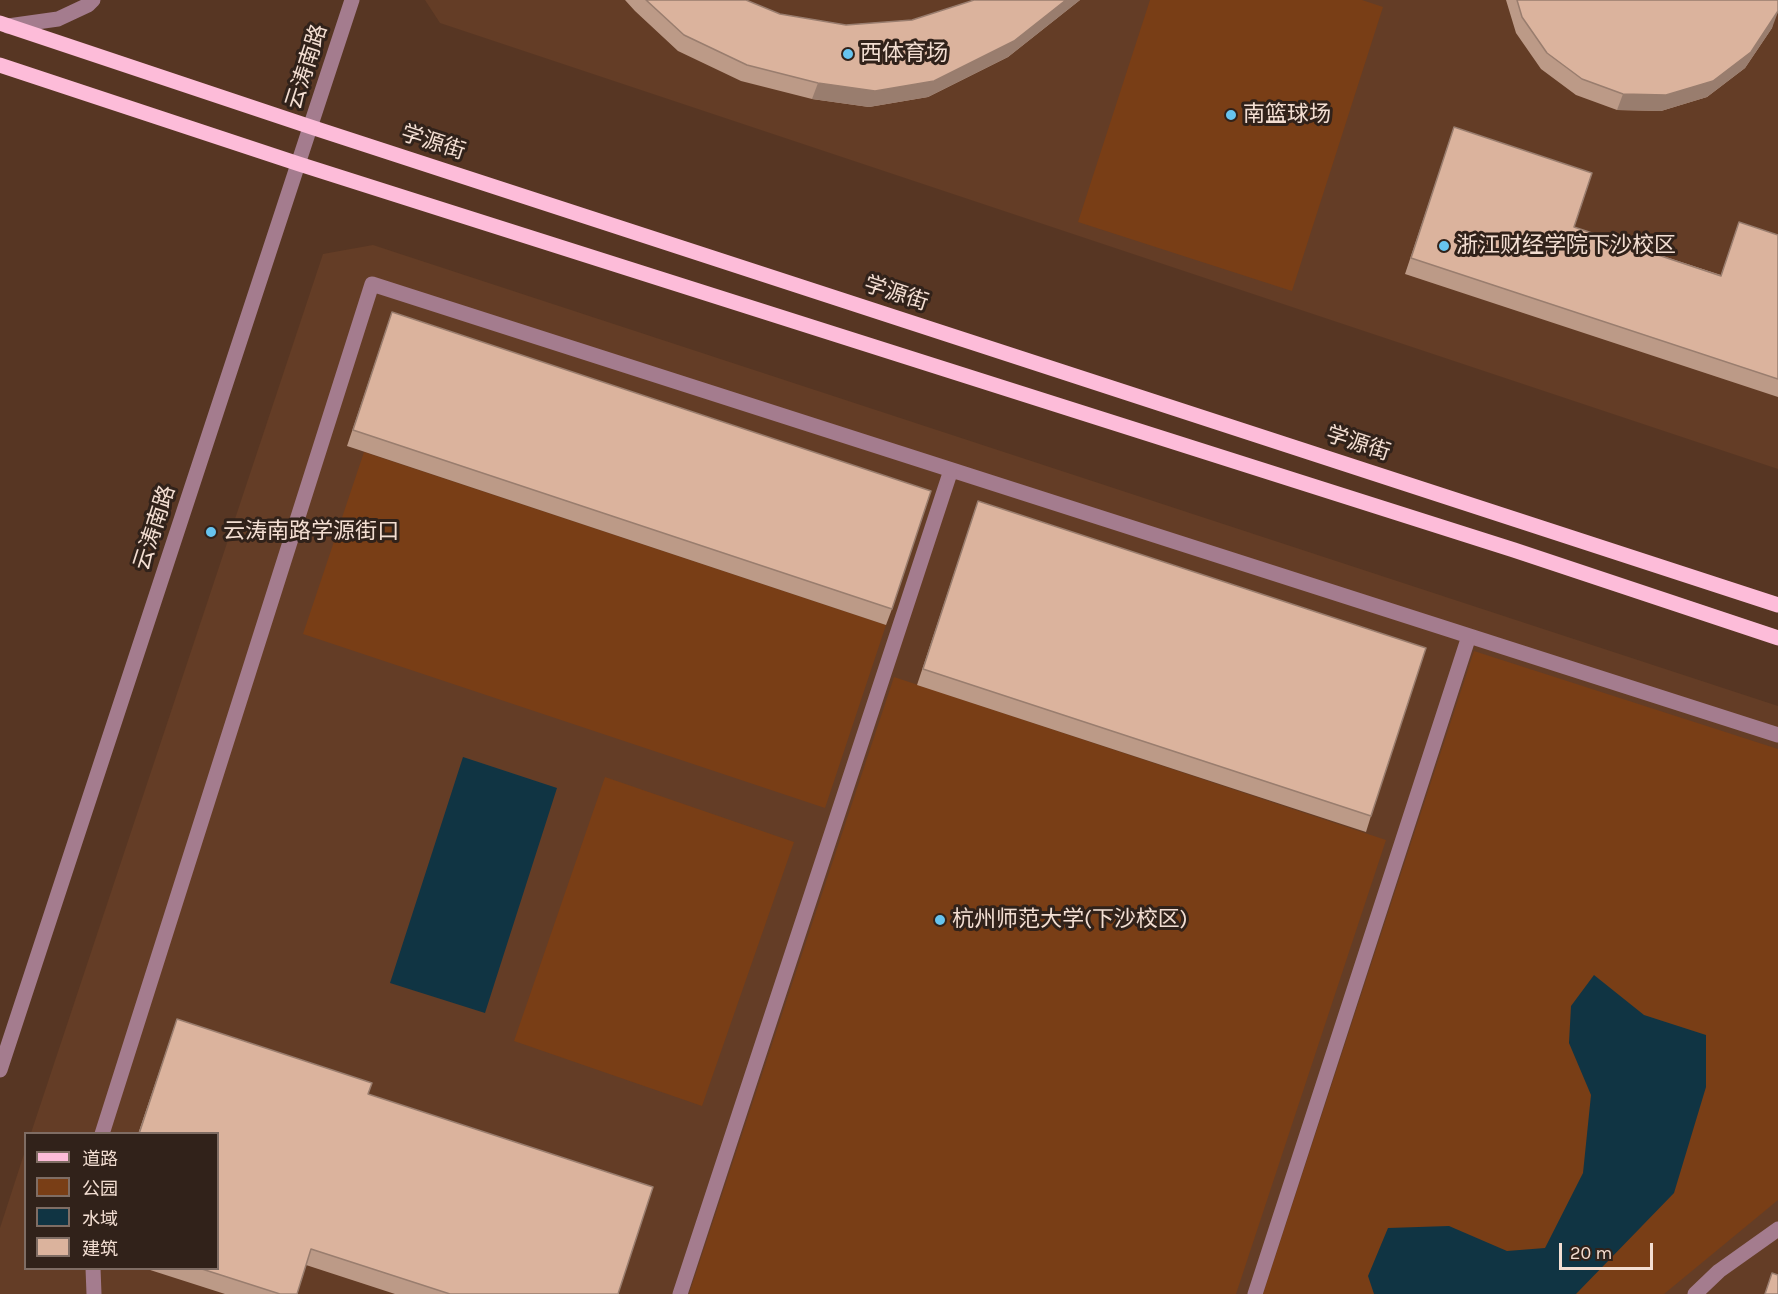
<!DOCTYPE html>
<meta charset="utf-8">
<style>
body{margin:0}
#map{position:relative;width:1778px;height:1294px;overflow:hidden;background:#573623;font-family:Karla,"Noto Sans SC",sans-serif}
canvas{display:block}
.legend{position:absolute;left:24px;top:1132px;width:195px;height:138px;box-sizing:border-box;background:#31221a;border:2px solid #7f6d64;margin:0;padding:8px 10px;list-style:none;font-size:18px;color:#f3ded2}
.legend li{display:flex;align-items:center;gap:12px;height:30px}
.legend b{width:30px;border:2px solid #7f6d64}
.scale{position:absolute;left:1559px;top:1243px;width:94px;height:27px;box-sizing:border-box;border:3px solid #f3ded2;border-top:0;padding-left:8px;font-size:18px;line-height:21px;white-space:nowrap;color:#f3ded2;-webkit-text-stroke:4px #31221a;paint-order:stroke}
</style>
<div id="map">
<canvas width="1778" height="1294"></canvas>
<ul class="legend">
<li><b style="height:8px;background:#fdbcd9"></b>道路</li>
<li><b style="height:16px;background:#793e16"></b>公园</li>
<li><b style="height:16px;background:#103443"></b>水域</li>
<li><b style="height:16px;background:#dbb39d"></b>建筑</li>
</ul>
<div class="scale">20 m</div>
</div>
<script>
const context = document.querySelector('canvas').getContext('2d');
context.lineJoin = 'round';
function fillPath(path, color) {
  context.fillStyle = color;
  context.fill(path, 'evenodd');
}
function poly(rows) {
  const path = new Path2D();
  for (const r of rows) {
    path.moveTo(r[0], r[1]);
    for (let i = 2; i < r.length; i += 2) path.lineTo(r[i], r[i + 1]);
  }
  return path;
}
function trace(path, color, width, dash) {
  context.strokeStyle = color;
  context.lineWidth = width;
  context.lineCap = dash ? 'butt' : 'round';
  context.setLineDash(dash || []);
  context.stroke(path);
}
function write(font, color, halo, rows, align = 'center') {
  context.font = font + ' Karla,"Noto Sans SC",sans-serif';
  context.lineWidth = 6;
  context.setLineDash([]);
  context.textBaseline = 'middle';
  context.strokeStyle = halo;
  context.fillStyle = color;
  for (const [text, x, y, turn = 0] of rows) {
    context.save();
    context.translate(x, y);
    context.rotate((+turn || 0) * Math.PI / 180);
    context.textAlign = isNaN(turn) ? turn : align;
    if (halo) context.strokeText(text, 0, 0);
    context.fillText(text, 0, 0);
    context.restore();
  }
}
const built = poly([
 [425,0,1778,0,1778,469,440,23],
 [373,245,1778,706,1778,1294,0,1294,0,1228,25,1151,26,1268,218,1268,218,1134,31,1133,323,254]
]);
const green = poly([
 [1150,0,1362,0,1383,7,1292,291,1078,222],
 [364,452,886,625,825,808,303,634],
 [1474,651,1778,749,1778,1200,1664,1294,1263,1294],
 [894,677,1386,840,1236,1294,689,1294],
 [605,777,794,842,702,1106,514,1041]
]);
const water = poly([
 [463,757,557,788,485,1013,390,983],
 [1594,975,1644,1015,1706,1035,1706,1087,1674,1193,1576,1294,1374,1294,1368,1276,1388,1228,1449,1226,1507,1251,1545,1248,1583,1173,1591,1095,1569,1043,1571,1006]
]);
const minor = poly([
 [8,26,58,19,88,5,93,0],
 [0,1070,352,0],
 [102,1134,372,284,1778,735],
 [93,1268,94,1294],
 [680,1294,951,470],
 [1255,1294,1469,636],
 [1695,1294,1719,1271,1778,1229]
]);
const major = poly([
 [0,23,311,127,1778,605],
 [0,65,299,164,1514,550,1778,638]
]);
const wall = poly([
 [625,0,746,0,780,14,846,25,912,20,974,0,1080,0,1008,57,928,97,869,107,812,99,741,81,678,51,635,11],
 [1506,0,1778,0,1772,28,1745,68,1707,97,1661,111,1617,110,1576,95,1541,69,1516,33],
 [1454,127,1574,227,1721,275,1739,222,1778,235,1778,397,1405,274],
 [392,312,892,609,886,625,347,446],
 [978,501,1371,816,1366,832,917,685],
 [177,1019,368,1094,618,1294,395,1294,306,1265,297,1294,225,1294,147,1269,218,1269,218,1134,138,1134]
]);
const shadedWall = poly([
 [1066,0,1080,0,1008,57,928,97,869,107,812,99,818,83],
 [1778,12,1772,28,1745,68,1707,97,1661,111,1617,110,1623,94]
]);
const building = poly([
 [646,0,746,0,780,14,846,25,912,20,974,0,1066,0,1014,41,934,81,875,91,818,83,747,65,684,35,646,0],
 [1517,0,1778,0,1778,11,1751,52,1713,81,1666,95,1623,94,1582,79,1547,53,1522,17,1517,0],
 [1454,127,1592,173,1574,227,1721,276,1739,222,1778,235,1778,379,1411,258,1454,127],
 [392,312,931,491,892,609,353,430,392,312],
 [978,501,1426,648,1371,816,923,669,978,501],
 [177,1019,372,1083,368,1094,653,1187,618,1294,450,1294,311,1249,297,1294,280,1294,202,1269,218,1269,218,1134,139,1134,177,1019],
 [1772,1273,1778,1275,1778,1294,1765,1294,1772,1273]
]);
const markers = [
 [848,54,6,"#67c4ef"],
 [1231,115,6,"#67c4ef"],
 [1444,246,6,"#67c4ef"],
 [211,532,6,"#67c4ef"],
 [940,920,6,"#67c4ef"]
];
const poiNames = [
 ["西体育场",860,54],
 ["南篮球场",1243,115],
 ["浙江财经学院下沙校区",1456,246],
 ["云涛南路学源街口",223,532],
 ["杭州师范大学(下沙校区)",952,920]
];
const streetNames = [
 ["云涛南路",307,67,-72],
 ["学源街",433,143,18],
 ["学源街",896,294,18],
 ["学源街",1358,444,18],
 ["云涛南路",155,528,-72]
];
fillPath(built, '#643d26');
fillPath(green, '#793e16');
fillPath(water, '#103443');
trace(minor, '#a47c8e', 15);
trace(major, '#fdbcd9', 15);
fillPath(wall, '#bc9a87');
fillPath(shadedWall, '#997d6e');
fillPath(building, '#dbb39d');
trace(building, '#997d6e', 1.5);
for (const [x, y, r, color] of markers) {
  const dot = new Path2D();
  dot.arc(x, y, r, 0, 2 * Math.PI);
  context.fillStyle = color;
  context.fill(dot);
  trace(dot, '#31221a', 2);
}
write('22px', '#f3ded2', '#31221a', poiNames, 'left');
write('22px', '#f3ded2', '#31221a', streetNames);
</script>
